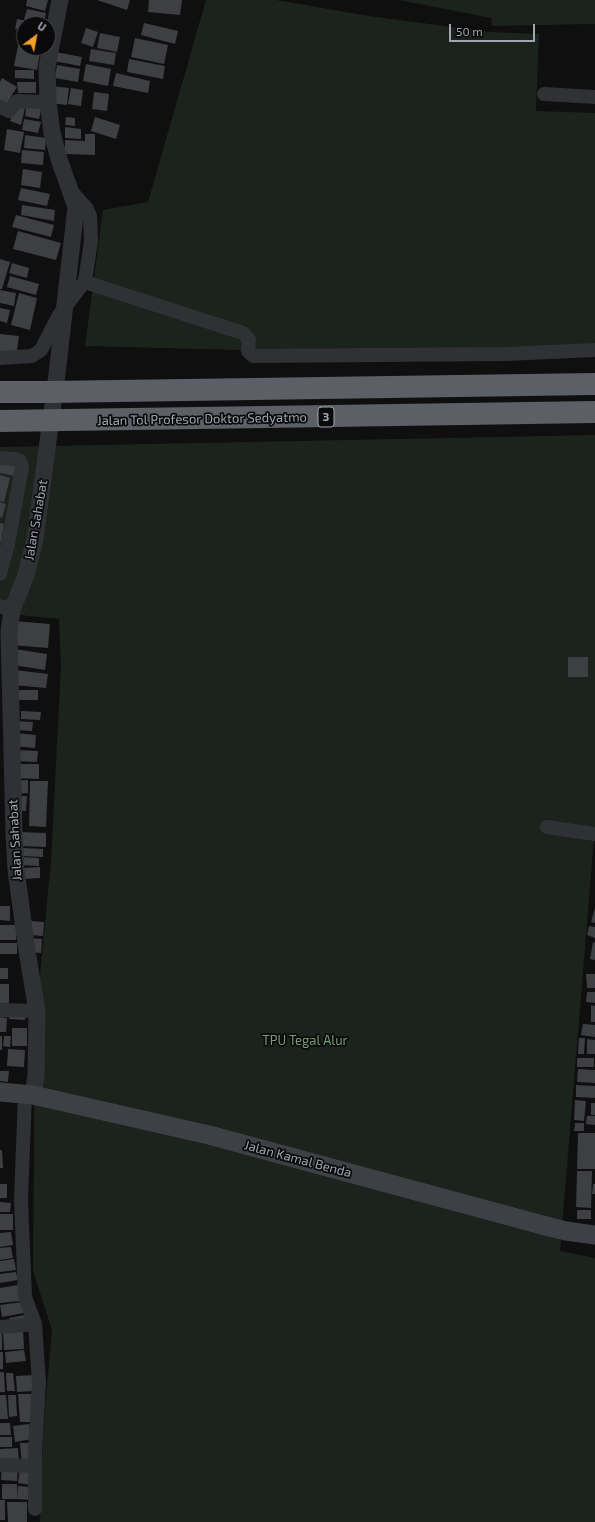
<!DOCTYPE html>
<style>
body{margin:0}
#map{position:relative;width:595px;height:1522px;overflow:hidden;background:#0f0f10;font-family:"Exo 2",sans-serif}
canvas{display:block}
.north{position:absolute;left:16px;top:16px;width:40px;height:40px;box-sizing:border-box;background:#0a0a0b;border:1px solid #46484d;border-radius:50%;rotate:32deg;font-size:11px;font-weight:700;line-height:16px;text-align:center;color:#a0a6b1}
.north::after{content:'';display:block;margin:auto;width:14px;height:18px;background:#f2a224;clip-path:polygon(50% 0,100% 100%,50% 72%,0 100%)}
.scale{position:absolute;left:449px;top:24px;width:86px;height:18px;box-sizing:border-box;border:2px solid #a0a6b1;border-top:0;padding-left:5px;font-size:12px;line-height:14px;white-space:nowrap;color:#a0a6b1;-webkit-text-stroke:3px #0a0a0b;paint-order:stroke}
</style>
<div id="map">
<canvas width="595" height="1522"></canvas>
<div class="north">U</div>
<div class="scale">50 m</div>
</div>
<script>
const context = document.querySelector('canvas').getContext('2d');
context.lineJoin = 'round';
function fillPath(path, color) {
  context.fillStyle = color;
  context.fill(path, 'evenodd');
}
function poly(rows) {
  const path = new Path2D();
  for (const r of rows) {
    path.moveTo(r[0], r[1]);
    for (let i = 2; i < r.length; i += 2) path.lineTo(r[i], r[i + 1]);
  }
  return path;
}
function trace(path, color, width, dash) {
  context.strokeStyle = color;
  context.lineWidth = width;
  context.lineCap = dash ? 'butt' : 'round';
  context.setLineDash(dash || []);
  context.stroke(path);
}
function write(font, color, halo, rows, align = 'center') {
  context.font = font + ' "Exo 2",sans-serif';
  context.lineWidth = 3.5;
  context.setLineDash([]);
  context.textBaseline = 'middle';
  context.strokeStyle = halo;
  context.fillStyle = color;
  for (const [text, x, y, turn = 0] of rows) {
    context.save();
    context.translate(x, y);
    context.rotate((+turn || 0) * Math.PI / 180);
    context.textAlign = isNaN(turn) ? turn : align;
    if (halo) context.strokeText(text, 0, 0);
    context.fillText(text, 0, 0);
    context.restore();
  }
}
const green = poly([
 [206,0,276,0,369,16,490,32,539,34,536,111,595,113,595,357,389,354,85,346,103,210,148,202],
 [399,0,595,0,595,24,492,26,491,18],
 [595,435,595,826,560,1251,595,1258,595,1522,40,1522,43,1432,52,1330,33,1271,35,1026,51,862,61,666,59,619,0,613,0,447]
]);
const building = poly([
 [27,0,48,0,45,11,26,6],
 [97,0,130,0,127,10],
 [149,0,182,0,180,15,148,12],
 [27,9,46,13,44,23,24,19],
 [17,19,37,23,37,24,24,24,24,31,15,29],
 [144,23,178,31,175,44,141,35],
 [86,28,98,32,93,47,81,43],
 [100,33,120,37,117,52,97,48],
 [135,38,168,45,164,64,131,57],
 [19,41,24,42,24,48,41,48,37,70,14,66],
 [91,49,116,53,114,65,89,61],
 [55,52,82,57,80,66,54,61],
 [129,59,165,66,163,79,127,72],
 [86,64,111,69,108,86,83,81],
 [57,65,80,69,78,82,55,78],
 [15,70,34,70,34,79,15,78],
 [116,73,150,81,148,93,113,86],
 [2,78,17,87,6,105,0,102,0,82],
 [17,82,36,82,36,93,18,93],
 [52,86,69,88,67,105,50,103],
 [71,88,83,90,81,106,68,104],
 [94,92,109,94,107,111,92,109],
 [27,103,42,106,39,119,25,116],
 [15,105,25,108,21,125,10,121],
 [66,117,75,118,75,126,65,125],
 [95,117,120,125,116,139,91,131],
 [24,119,41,122,38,133,22,130],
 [65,127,81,129,81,139,65,138],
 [7,129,24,132,20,153,4,150],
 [85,134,95,134,95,155,65,154,65,140,85,141],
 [25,135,46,138,45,150,24,148],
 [22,150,44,152,43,165,21,163],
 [23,169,42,172,40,188,21,185],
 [21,188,50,194,47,206,18,200],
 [22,205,55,210,54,221,21,215],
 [16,215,54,225,51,237,12,227],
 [18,231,61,243,56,260,13,249],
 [0,259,10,262,2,289,0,289],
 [12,263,29,268,27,278,9,273],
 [10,276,39,284,36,295,7,287],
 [0,290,16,293,14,306,0,303],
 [19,293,37,298,30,330,11,325],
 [0,308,10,310,7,323,0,321],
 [0,334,19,336,16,357,0,354],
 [0,460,17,464,15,476,0,473],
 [0,475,10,478,4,502,0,501],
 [0,502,6,504,2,518,0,517],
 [0,523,4,524,1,543,0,542],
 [13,621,50,624,48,648,12,645],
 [15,649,47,654,45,670,13,665],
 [568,657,588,657,588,677,568,677],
 [15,670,48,674,46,688,13,685],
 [19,690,38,690,38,700,19,700],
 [21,711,41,712,40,720,21,719],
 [15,721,33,722,32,731,14,730],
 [15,733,36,735,35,748,14,746],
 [14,750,38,751,37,762,14,761],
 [13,764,39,764,39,779,13,778],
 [28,780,28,793,15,794,14,781],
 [30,781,48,781,46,827,29,826],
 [15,796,27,796,26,811,15,811],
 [20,832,46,833,46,847,20,846],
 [23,848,43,849,43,857,23,856],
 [21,857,39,858,39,866,20,865],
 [40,867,40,878,24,879,23,868],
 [0,906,10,906,10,921,0,920],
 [595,908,595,923,591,922],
 [31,921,44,922,43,936,30,935],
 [0,925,16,925,16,940,0,940],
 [589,926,595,927,595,938,587,935],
 [30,938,42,939,41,953,30,952],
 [593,942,595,943,595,960,590,959],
 [0,943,17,943,17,954,0,954],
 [0,968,8,968,8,979,0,979],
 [586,974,595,974,595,988,587,988],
 [0,984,9,984,9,1003,0,1003],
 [587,992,595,992,595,1003,586,1002],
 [591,1005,595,1006,595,1022,591,1022],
 [10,1012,26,1013,25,1020,9,1019],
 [0,1017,7,1018,6,1032,0,1032],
 [583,1024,595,1025,595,1037,581,1035],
 [12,1028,27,1028,27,1046,12,1046],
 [0,1036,2,1036,2,1050,0,1050],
 [4,1036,11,1036,10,1047,3,1046],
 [579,1038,585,1038,584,1054,578,1054],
 [587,1039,595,1040,595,1054,587,1054],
 [8,1049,25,1050,24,1067,7,1066],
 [577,1058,594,1058,594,1067,577,1067],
 [578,1069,595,1070,595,1083,577,1082],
 [0,1071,9,1071,8,1082,0,1081],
 [576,1085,595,1086,595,1098,576,1097],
 [575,1100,586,1101,584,1121,574,1120],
 [591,1103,595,1103,595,1115,591,1115],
 [587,1116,595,1116,595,1125,586,1124],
 [575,1123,584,1123,584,1131,574,1131],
 [578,1133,595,1133,595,1169,577,1169],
 [0,1150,2,1150,3,1168,0,1168],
 [577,1171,592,1171,591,1208,576,1207],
 [0,1184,7,1184,7,1198,0,1198],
 [593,1184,595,1184,595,1194,592,1194],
 [0,1202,11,1203,10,1212,0,1212],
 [577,1210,591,1210,591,1219,577,1219],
 [0,1214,13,1214,13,1230,0,1230],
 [11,1232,13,1245,0,1247,0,1233],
 [11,1247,13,1258,0,1260,0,1248],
 [14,1259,16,1270,0,1272,0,1261],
 [16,1272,18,1280,0,1283,0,1274],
 [18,1285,20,1301,0,1303,0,1288],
 [22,1302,24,1313,2,1317,0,1305],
 [25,1315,26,1324,11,1326,9,1318],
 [23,1329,24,1349,4,1350,3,1331],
 [0,1333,2,1333,2,1350,0,1350],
 [24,1350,26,1361,6,1363,5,1352],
 [0,1352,3,1352,3,1369,0,1369],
 [0,1372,4,1372,5,1392,0,1392],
 [6,1373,13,1373,15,1391,7,1391],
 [34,1375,35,1391,17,1392,16,1376],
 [18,1394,33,1394,34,1422,20,1422],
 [0,1395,6,1395,8,1419,0,1419],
 [8,1395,16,1395,17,1416,9,1417],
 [0,1423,10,1423,11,1435,0,1435],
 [29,1424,32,1439,15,1442,13,1426],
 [0,1437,12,1437,12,1447,0,1447],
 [20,1443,32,1443,34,1465,22,1466],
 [18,1448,19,1463,0,1464,0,1449],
 [2,1467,18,1468,17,1481,1,1480],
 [20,1468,33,1470,31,1485,18,1483],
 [2,1484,17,1484,17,1499,2,1499],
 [18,1486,32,1487,31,1500,17,1499],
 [0,1500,5,1500,5,1520,0,1520],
 [7,1502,27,1502,27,1522,8,1522]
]);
const minor = poly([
 [544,94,595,97],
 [0,107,9,111,17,101,48,102],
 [72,192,87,209,90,216,91,241,85,281,91,284,243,333,249,340,248,351,253,356,506,354,595,350],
 [0,358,32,356,41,350,59,315,85,281],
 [0,458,15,459,20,461,22,467,8,544,0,574],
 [0,606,12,610],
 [547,827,595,834],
 [0,1010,37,1011],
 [25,1094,21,1200,25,1297,35,1324,39,1383,35,1450,35,1509],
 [0,1327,35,1324],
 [0,1465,35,1466]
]);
const tertiary = poly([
 [33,1095,36,1075,37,1011,27,951,16,870,14,833,9,632,12,610,26,575,35,539,57,374,76,207,59,159,52,133,48,102,47,67,60,0]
]);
const secondary = poly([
 [0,1092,33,1095,209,1135,546,1226,566,1231,595,1235]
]);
const motorway = poly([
 [0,392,49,392,595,384],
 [0,421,595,412]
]);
const shields = [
 [326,417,16]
];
const shieldNames = [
 ["3",326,417]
];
const streetNames = [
 ["Jalan Tol Profesor Doktor Sedyatmo",202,419,-1],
 ["Jalan Sahabat",36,520,-80],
 ["Jalan Sahabat",15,840,-93],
 ["Jalan Kamal Benda",298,1159,15]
];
const parkNames = [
 ["TPU Tegal Alur",305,1041]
];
fillPath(green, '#1b231c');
fillPath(building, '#3e3f43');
trace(minor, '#303135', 14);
trace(tertiary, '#303135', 17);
trace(secondary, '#3e4045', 19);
trace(motorway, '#5c5f66', 22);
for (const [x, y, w] of shields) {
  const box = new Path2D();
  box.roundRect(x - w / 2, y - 10, w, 20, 3);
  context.fillStyle = '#0a0a0b';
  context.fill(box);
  trace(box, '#a0a6b1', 1);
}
write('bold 12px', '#a0a6b1', null, shieldNames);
write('13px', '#a0a6b1', '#0a0a0b', streetNames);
write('13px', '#769d76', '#0a0a0b', parkNames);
</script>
